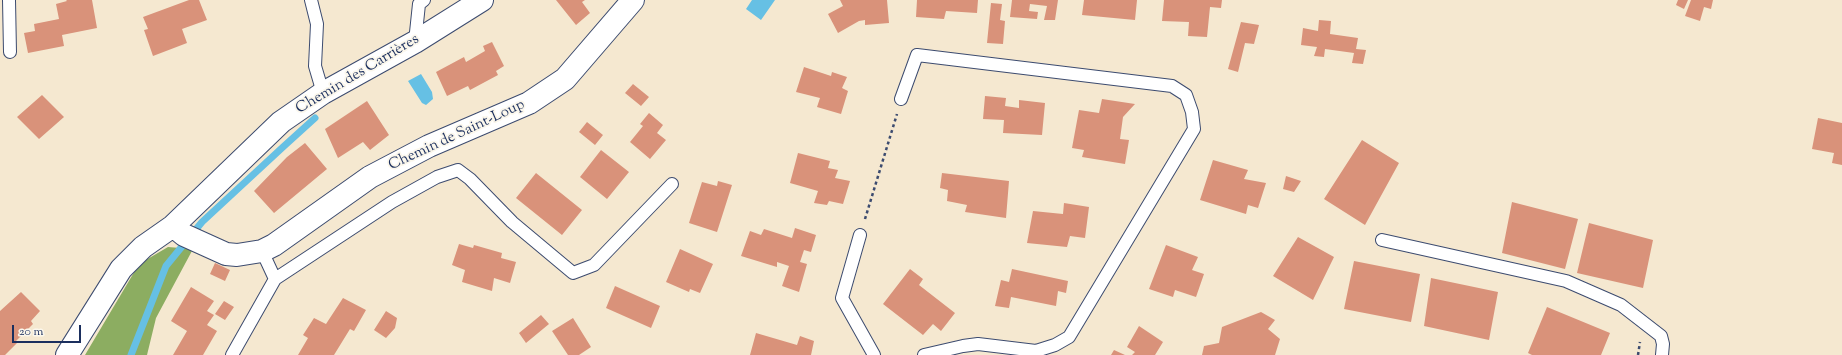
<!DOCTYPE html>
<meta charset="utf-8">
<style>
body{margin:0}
#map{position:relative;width:1842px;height:355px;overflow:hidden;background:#f5e8d0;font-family:"Sorts Mill Goudy",serif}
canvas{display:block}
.scale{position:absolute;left:12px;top:325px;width:69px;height:18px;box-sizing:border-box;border:2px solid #1b2f5e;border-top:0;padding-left:5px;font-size:12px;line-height:14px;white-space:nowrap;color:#1b2f5e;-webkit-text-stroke:3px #fbf7ec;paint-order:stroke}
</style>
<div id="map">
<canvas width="1842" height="355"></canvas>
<div class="scale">20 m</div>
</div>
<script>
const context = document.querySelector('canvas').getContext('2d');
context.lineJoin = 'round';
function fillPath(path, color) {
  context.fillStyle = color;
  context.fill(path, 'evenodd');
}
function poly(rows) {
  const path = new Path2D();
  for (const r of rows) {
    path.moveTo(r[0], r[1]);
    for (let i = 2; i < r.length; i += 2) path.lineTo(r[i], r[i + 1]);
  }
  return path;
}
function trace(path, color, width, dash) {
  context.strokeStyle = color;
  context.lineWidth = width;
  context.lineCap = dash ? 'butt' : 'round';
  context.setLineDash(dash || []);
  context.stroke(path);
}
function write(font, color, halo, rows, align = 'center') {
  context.font = font + ' "Sorts Mill Goudy",serif';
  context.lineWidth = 3.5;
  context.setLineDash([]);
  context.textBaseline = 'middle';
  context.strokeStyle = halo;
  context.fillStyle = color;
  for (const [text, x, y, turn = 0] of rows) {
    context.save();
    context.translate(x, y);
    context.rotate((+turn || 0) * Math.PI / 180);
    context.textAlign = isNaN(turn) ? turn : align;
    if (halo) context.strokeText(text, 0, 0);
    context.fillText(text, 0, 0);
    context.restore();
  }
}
const forest = poly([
 [168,247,193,249,156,318,147,355,85,355,139,264]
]);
const water = poly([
 [752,0,775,0,761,20,746,9],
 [421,74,432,92,433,99,426,105,422,103,408,81]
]);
const stream = poly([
 [131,355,166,266,202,222,283,147,315,118]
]);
const building = poly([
 [66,0,92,0,97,28,62,35,64,46,28,53,24,33,35,31,34,24,59,19,56,4,67,1],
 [189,0,199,0,207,20,182,29,187,43,153,56,144,30,148,29,143,17],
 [556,0,585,0,582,2,590,13,576,25],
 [840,0,887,0,889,23,865,25,865,20,859,21,838,33,828,14,843,6],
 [917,0,978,0,977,13,946,11,944,19,916,17],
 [1012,0,1058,0,1055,20,1044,20,1047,6,1030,4,1029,11,1038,12,1037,19,1010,17],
 [1084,0,1137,0,1135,20,1082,15],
 [1164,0,1222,0,1221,8,1210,7,1207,37,1188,36,1189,22,1162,21],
 [1678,0,1688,0,1684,9,1676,5],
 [1691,0,1713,0,1711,9,1704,7,1700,21,1685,16],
 [991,3,1002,4,1000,20,1005,21,1003,44,987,43],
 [1319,20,1331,21,1330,34,1358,38,1356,49,1366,50,1363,64,1352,63,1354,53,1325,49,1324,57,1314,56,1317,47,1301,45,1303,28,1318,31],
 [1241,22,1259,25,1254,44,1245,43,1238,72,1228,69],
 [492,42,504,66,496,71,498,75,470,90,468,86,447,96,436,72,464,57,466,62,485,51,483,46],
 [804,67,831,76,832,72,847,77,842,88,848,91,841,114,817,107,820,98,796,92],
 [633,84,649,97,641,106,625,93],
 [42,95,64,117,39,139,17,117],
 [985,96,1006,98,1005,106,1019,108,1019,100,1045,103,1042,135,1003,133,1004,120,983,119],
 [1102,99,1135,104,1123,117,1120,139,1129,140,1125,164,1082,157,1084,150,1072,148,1079,110,1099,113],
 [367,101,389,135,370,150,363,142,338,158,325,129],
 [649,113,663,125,657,133,666,140,650,159,630,142,643,126,640,124],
 [1818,118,1842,123,1842,165,1832,163,1834,153,1812,149],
 [587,122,603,135,595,145,579,132],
 [1362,140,1399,163,1365,225,1324,199],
 [305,143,327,169,274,213,254,191,287,157],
 [601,150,629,172,607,199,580,177],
 [798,153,830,161,828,168,838,170,835,178,850,181,843,204,829,201,827,205,814,203,818,191,790,183],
 [1213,160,1248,170,1244,179,1266,183,1258,208,1248,205,1246,214,1200,200],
 [536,173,582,210,562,235,516,198],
 [942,173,1009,181,1006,218,965,212,967,205,947,201,948,190,940,188],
 [1286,176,1301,181,1294,192,1283,189],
 [718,181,732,185,717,232,689,223,702,182,717,186],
 [1512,202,1578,219,1565,269,1502,253],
 [1064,203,1089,207,1085,238,1070,236,1067,247,1027,243,1033,211,1063,214],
 [1589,223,1653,240,1643,288,1577,273],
 [795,228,816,235,811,252,804,250,800,262,807,264,799,292,782,286,789,266,777,262,777,267,741,256,750,231,761,235,764,229,792,238],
 [1298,237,1334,257,1313,300,1273,276],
 [459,244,473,248,474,245,502,253,501,258,516,262,510,283,494,278,492,291,462,282,465,270,452,265],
 [1166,245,1198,257,1192,270,1204,274,1196,297,1175,290,1173,297,1149,289],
 [680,249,713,264,700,293,690,289,689,292,666,282],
 [1354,261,1420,274,1411,322,1344,309],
 [215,263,230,270,225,281,210,274],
 [910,269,923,279,919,285,955,313,941,331,933,324,923,335,883,304],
 [1012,269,1068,281,1066,293,1058,291,1056,306,1011,297,1009,308,995,306,1001,280,1009,282],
 [1431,278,1498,292,1489,340,1424,326],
 [615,286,660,306,651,328,606,308],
 [191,287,214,301,207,311,214,315,207,325,217,331,203,355,173,355,187,331,171,321],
 [21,292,40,311,31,321,33,324,16,341,17,343,5,355,0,355,0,311],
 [343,298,366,310,354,331,350,329,334,355,298,355,308,338,303,335,314,318,326,324],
 [224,301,234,307,225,320,215,314],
 [1547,307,1610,333,1601,355,1532,355,1528,353],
 [386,311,397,318,395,328,386,338,374,330],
 [1261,312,1275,320,1268,329,1280,339,1275,355,1202,355,1204,346,1219,343,1222,327],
 [541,315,549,324,526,343,519,333],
 [573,318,591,347,579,355,568,355,552,331],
 [1139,326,1163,342,1155,355,1132,355,1135,352,1127,347],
 [756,333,797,345,800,336,814,341,811,355,750,355],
 [1114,350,1125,355,1111,355]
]);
const path = poly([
 [865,219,897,114],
 [1638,355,1640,342]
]);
const service = poly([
 [9,0,10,52],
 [311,0,317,24,315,66,323,93],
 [415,42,419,4,424,0],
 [901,99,917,55,1172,86,1186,95,1192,112,1194,129,1069,337,1055,345,1036,351,978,344,963,346,924,355],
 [860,235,842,298,874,355],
 [1382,240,1566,281,1621,305,1661,336,1663,344,1662,355],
 [262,251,275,279],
 [232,355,275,279,392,202,437,177,458,170,470,179,512,222,573,273,594,265,672,184]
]);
const minor = poly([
 [173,226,184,235,226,254,237,255,262,251,274,245,370,177,429,146,529,103,565,79,633,0],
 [67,355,121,269,143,247,173,226,281,122,323,93,415,42,482,0]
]);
const streetNames = [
 ["Chemin des Carrières",358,75,-31],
 ["Chemin de Saint-Loup",457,136,-25]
];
fillPath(forest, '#8cad61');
fillPath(water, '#66c0e4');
trace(stream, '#66c0e4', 7);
fillPath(building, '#d9927a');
trace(service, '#3c4b6f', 14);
trace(minor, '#3c4b6f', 24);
trace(path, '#3c4b6f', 2.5, [3, 3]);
trace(service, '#fff', 12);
trace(minor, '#fff', 22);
write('15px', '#1b2f5e', '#fbf7ec', streetNames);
</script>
